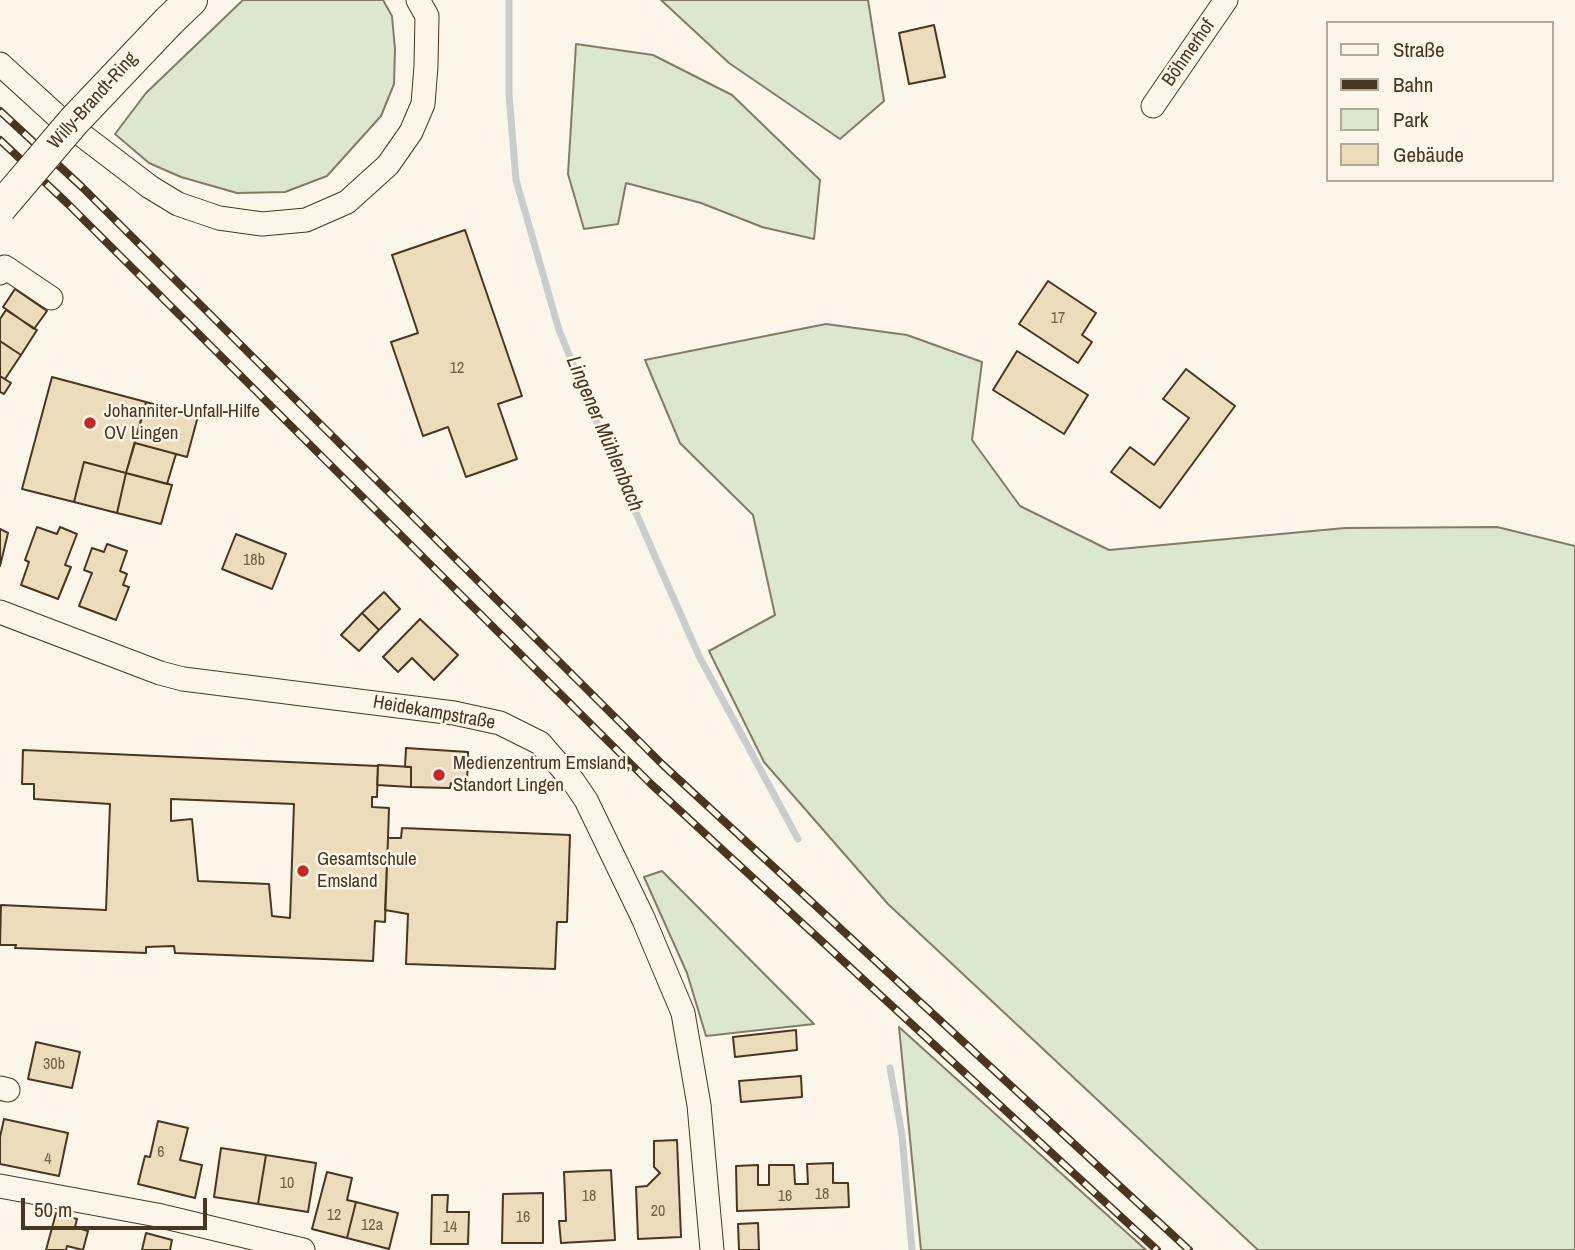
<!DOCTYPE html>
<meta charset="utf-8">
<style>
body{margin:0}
#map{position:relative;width:1575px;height:1250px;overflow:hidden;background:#fbf6e9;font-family:"Archivo Narrow",sans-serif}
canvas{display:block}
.legend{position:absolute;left:1326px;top:21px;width:228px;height:161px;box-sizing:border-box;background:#fbf6e9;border:2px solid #b4a999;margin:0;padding:9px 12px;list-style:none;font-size:21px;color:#4a3520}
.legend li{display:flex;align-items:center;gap:14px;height:35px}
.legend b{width:35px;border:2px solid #b4a999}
.scale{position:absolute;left:21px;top:1198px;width:186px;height:32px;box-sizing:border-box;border:4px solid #4a3520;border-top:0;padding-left:9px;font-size:21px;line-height:24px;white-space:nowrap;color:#4a3520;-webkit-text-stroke:5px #fbf6e9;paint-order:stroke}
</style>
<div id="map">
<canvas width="1575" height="1250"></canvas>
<ul class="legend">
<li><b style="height:9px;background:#fbf6e9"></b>Straße</li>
<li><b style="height:9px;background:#4a3520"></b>Bahn</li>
<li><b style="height:19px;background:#dce7d0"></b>Park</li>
<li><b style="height:19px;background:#ecdcbc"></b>Gebäude</li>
</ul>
<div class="scale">50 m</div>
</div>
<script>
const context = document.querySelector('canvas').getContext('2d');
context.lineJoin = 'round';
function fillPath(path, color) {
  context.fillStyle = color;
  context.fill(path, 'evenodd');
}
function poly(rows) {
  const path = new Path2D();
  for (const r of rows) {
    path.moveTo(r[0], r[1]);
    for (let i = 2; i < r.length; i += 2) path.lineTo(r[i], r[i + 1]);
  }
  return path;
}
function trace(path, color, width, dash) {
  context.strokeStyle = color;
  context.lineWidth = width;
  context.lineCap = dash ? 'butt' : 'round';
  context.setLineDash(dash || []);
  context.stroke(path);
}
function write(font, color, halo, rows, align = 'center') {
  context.font = font + ' "Archivo Narrow",sans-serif';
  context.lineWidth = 5;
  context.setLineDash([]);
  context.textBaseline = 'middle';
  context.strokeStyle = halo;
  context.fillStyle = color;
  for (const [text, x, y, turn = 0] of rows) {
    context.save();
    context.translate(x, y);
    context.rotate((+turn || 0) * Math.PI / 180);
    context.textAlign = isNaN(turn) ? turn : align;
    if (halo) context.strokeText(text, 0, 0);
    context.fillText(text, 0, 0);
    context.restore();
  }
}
const green = poly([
 [243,0,383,0,392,16,395,49,394,84,381,116,327,176,285,192,237,193,181,177,149,163,115,134,146,93,243,0],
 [661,0,868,0,884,101,840,139,729,63,661,0],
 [576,44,653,55,732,95,820,180,814,239,762,227,701,203,626,183,618,224,584,229,568,174,576,44],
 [826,324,907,335,982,362,972,440,1020,506,1109,550,1345,528,1497,527,1575,546,1575,1250,1258,1250,888,904,764,762,709,651,775,615,753,515,680,443,645,360,826,324],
 [662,871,814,1024,706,1036,687,973,644,877,662,871],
 [899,1027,1146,1250,921,1250,899,1027]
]);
const stream = poly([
 [509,0,509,94,516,180,559,330,606,445,699,656,798,839],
 [890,1068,902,1135,912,1250]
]);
const building = poly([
 [934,25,945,77,909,84,899,33,934,25],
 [465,230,522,396,498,404,517,459,466,477,448,427,423,436,391,342,418,333,392,255,465,230],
 [1048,281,1096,313,1082,335,1092,342,1078,363,1019,324,1048,281],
 [15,289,47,311,34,329,3,307,15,289],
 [6,310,37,330,21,355,0,341,0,319,6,310],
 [0,341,21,355,5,379,0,376,0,341],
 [1017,351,1088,395,1064,434,993,390,1017,351],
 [1186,369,1235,406,1160,508,1111,472,1130,447,1154,465,1189,418,1163,399,1186,369],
 [0,376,11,383,4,394,0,392,0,376],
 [52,377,146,402,126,473,84,462,74,502,22,489,52,377],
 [146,402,198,416,187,457,135,443,146,402],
 [135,443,176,454,167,484,126,473,135,443],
 [84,462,126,473,117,513,74,502,84,462],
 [126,473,172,485,161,524,117,513,126,473],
 [37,527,57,534,60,527,77,534,65,565,71,567,58,599,21,585,29,562,25,560,37,527],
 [0,529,8,533,0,566,0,529],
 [236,534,286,554,272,589,222,569,236,534],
 [107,544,127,551,120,571,127,574,123,585,129,587,116,620,79,606,92,573,84,570,92,548,104,552,107,544],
 [384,592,400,609,379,630,362,613,384,592],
 [362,613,379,630,359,651,341,635,362,613],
 [420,619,458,655,434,680,412,658,398,672,383,657,420,619],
 [406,748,468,752,467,784,451,783,450,788,411,787,411,767,405,767,406,748],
 [23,750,378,766,377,797,372,797,372,807,389,808,388,838,385,922,375,921,373,961,175,953,174,946,146,947,146,953,15,948,16,945,0,945,1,905,106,910,110,804,34,799,34,784,22,784,23,750],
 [171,799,294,804,290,918,272,916,269,884,198,881,192,819,171,821,171,799],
 [378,765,411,767,411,787,377,785,378,765],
 [402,828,570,835,567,922,557,922,555,969,406,964,408,914,385,910,388,838,401,838,402,828],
 [796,1030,797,1050,735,1057,733,1037,796,1030],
 [36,1042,80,1052,72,1088,28,1079,36,1042],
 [801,1076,802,1097,741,1102,739,1081,801,1076],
 [4,1119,68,1133,59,1176,0,1164,0,1137,4,1119],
 [158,1121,188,1128,180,1160,202,1165,195,1198,138,1184,145,1156,150,1157,158,1121],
 [677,1140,681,1237,638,1239,636,1187,647,1186,660,1173,654,1167,654,1141,677,1140],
 [221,1148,266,1155,258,1204,214,1197,221,1148],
 [266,1155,316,1163,308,1212,258,1204,266,1155],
 [833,1163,833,1183,848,1183,849,1207,737,1211,736,1166,758,1165,758,1185,769,1185,769,1165,794,1165,795,1184,808,1184,807,1164,833,1163],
 [611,1170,615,1240,561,1243,559,1221,566,1221,564,1172,611,1170],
 [327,1172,352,1178,347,1200,356,1202,347,1238,312,1229,327,1172],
 [543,1193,543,1243,502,1243,503,1194,543,1193],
 [432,1195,448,1195,447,1212,469,1212,468,1244,431,1244,432,1195],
 [356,1202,398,1213,389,1249,347,1238,356,1202],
 [56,1213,77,1219,75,1227,88,1231,83,1250,67,1246,66,1250,46,1250,56,1213],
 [758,1223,759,1250,739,1250,738,1224,758,1223],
 [146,1233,172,1240,170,1250,142,1250,146,1233]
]);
const minor = poly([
 [0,64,57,116,150,187,178,204,219,218,262,224,306,220,347,202,388,165,411,132,423,104,426,66,427,16,418,0],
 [1153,106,1226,0],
 [0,273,5,267,51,298],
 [0,612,160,673,183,679,454,713,500,723,540,743,573,781,586,800,643,918,683,1013,699,1105,712,1250],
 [0,1088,8,1090],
 [0,1186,157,1215,303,1250]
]);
const secondary = poly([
 [169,21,191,0]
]);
const rail = poly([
 [0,111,82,187,662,764,1189,1250],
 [0,140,68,204,651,784,1157,1250]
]);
const secondaryBridge = poly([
 [0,208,74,121,169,21]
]);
const markers = [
 [90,423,7,"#c62828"],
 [439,775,7,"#c62828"],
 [303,871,7,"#c62828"]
];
const numberNames = [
 ["17",1058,319],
 ["12",457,369],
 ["18b",254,561],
 ["30b",54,1065],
 ["6",161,1153],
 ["4",48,1160],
 ["10",287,1184],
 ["18",822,1195],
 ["18",589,1197],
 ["16",785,1197],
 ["20",658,1212],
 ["12",334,1216],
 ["16",523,1218],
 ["12a",372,1226],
 ["14",450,1228]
];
const streetNames = [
 ["Böhmerhof",1189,53,-55],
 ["Willy-Brandt-Ring",93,101,-48],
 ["Heidekampstraße",434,713,10]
];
const poiNames = [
 ["Johanniter-Unfall-Hilfe",104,412],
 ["OV Lingen",104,434],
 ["Medienzentrum Emsland,",453,764],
 ["Standort Lingen",453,786],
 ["Gesamtschule",317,860],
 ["Emsland",317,882]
];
const waterNames = [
 ["Lingener Mühlenbach",604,434,67]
];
fillPath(green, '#dce7d0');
trace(green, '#887966', 2);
trace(stream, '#c9cecd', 7);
fillPath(building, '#ecdcbc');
trace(building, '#4a3520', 2);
trace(minor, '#4a3520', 25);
trace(secondary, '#4a3520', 34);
trace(minor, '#fbf6e9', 23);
trace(secondary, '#fbf6e9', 32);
trace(rail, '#4a3520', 8);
trace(rail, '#fbf6e9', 5, [16]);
trace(secondaryBridge, '#4a3520', 34, []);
trace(secondaryBridge, '#fbf6e9', 32);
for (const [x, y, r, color] of markers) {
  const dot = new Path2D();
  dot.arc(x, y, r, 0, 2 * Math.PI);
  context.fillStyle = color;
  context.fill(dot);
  trace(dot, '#fbf6e9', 2.5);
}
write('16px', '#725f47', null, numberNames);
write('19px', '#4a3520', '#fbf6e9', streetNames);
write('19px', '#4a3520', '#fbf6e9', poiNames, 'left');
write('italic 21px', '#4a3520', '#fbf6e9', waterNames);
</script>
